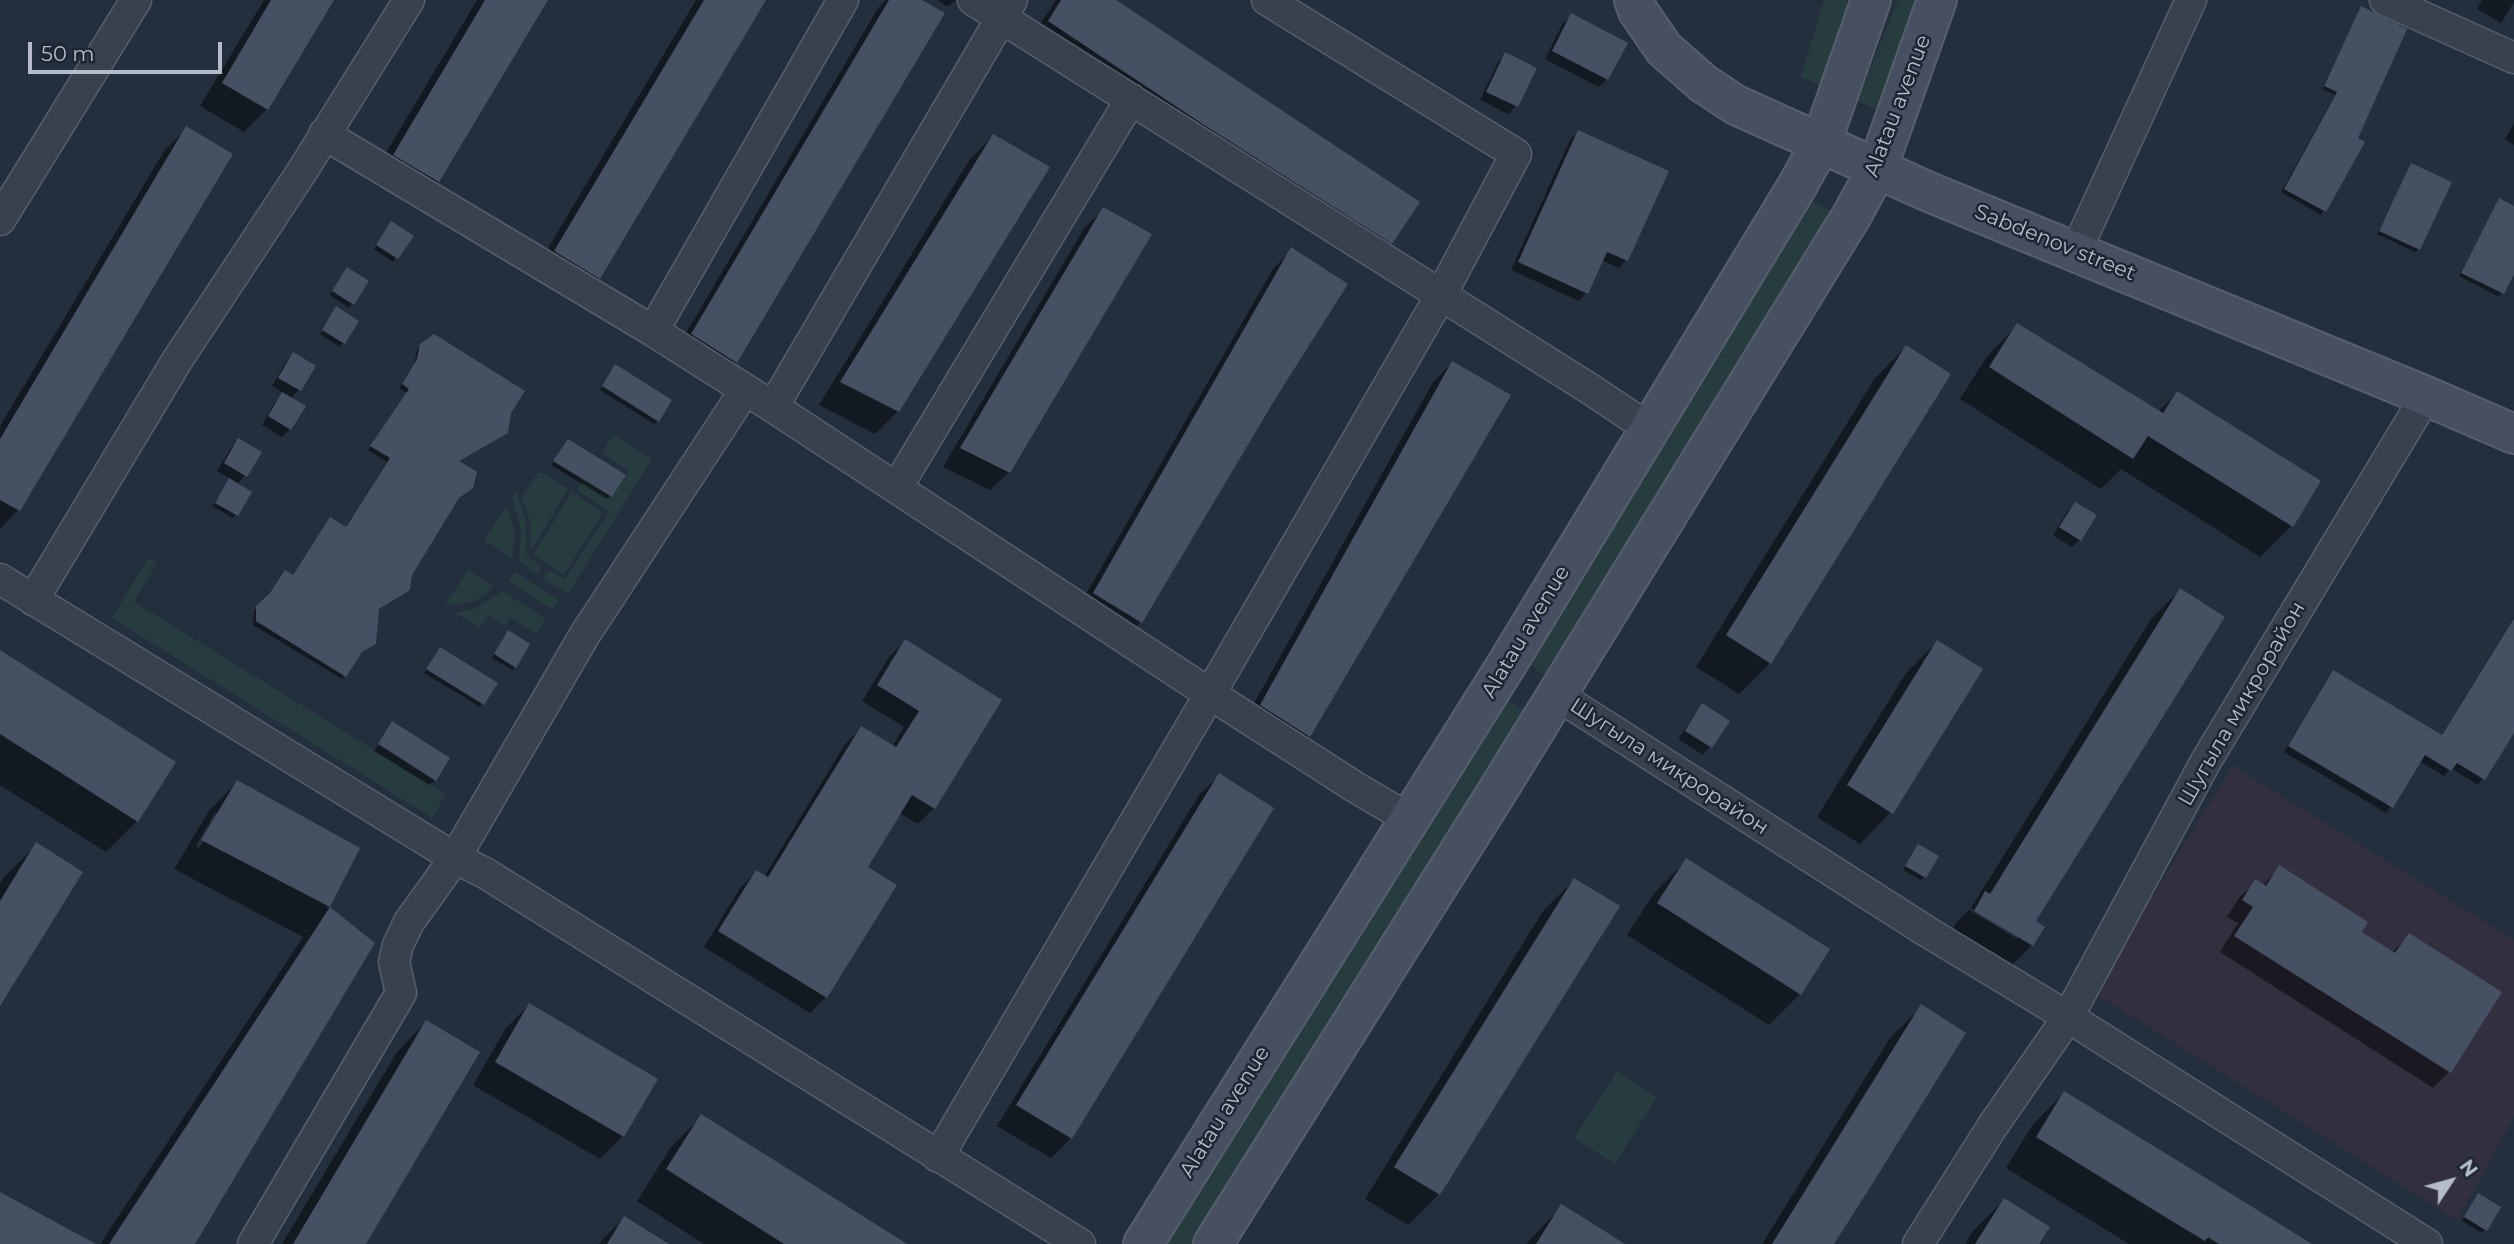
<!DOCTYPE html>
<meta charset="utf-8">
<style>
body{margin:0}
#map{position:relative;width:2514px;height:1244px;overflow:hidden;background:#242f3e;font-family:Montserrat,sans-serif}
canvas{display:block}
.north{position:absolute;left:2416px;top:1146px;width:70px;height:70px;-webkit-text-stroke:5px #1d2633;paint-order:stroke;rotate:54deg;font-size:19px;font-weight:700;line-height:28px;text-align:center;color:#b4bcc9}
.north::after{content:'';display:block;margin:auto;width:24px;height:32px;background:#b4bcc9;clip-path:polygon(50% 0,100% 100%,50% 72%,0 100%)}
.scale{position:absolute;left:28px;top:42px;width:194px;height:32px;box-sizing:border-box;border:4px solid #b4bcc9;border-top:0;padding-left:9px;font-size:21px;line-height:24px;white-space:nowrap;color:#b4bcc9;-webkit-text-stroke:5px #1d2633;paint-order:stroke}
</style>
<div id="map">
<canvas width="2514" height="1244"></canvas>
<div class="north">N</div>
<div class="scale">50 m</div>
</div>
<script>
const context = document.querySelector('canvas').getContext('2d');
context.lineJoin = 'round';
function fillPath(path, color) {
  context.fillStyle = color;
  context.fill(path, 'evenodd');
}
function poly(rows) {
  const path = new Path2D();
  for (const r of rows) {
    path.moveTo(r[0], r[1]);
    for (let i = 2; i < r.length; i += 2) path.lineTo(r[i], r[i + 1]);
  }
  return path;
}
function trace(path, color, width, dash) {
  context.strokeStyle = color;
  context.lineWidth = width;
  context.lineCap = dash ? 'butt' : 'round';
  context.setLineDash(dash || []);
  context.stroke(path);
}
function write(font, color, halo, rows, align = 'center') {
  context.font = font + ' Montserrat,sans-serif';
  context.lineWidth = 5;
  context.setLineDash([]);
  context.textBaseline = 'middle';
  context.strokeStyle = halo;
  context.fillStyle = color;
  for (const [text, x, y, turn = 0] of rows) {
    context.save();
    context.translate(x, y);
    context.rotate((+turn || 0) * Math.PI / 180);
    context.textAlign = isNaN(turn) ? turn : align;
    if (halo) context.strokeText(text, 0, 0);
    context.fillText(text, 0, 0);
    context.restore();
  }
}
const medical = poly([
 [2233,766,2514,940,2514,1117,2457,1220,2093,992]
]);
const green = poly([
 [1824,0,1852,0,1822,86,1801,77],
 [1898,0,1923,0,1881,112,1857,101],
 [1806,198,1834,212,1552,671,1545,674,1539,672,1530,663],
 [613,434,652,459,568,594,543,579,549,570,565,579,609,511,577,490,583,480,611,499,629,471,602,453],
 [539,471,568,489,531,551,530,521,522,497],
 [516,490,525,519,527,556,542,567,537,575,519,561,521,529,512,498],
 [572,492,603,512,564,575,533,555],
 [507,505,515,531,512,558,484,540],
 [148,558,157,564,134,601,136,603,446,794,432,818,112,618],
 [468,570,494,586,482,597,472,602,445,605],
 [515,572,559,600,553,610,508,581],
 [502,591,546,619,536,634,510,618,505,625,488,616,480,628,455,613,474,609],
 [1503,698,1527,712,1197,1244,1161,1244],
 [1617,1071,1657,1097,1615,1164,1574,1138]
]);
const shadow = poly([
 [264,0,332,0,267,109,244,132,200,106],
 [477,0,545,0,438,181,415,204,371,178],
 [696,0,764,0,599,278,576,301,532,275],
 [886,0,919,0,943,13,735,362,716,382,673,355,878,8],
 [937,0,956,0,950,5,946,6],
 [1056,0,1112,0,1391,243,1368,266,1026,45],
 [2482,0,2514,0,2514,2,2501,23,2477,9],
 [2361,8,2356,139,2362,143,2321,215,2281,192,2335,95,2322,89],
 [1571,16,1607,79,1599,87,1545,59,1563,23],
 [1506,54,1535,69,1516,106,1508,114,1480,100,1498,62],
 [2514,124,2514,145,2505,139],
 [186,129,230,155,18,510,0,529,0,426,164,151],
 [1578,132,1626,260,1619,268,1601,260,1586,293,1579,301,1511,270,1570,140],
 [993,136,898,411,875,434,819,405,970,159],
 [2412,165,2419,249,2415,252,2377,234],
 [2499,200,2514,208,2514,270,2499,297,2459,276],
 [1104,209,1009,472,990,490,943,467,1085,227],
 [388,227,411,236,393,262,374,249],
 [1292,250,1141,622,1122,641,1075,613,1273,269],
 [344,273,367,282,349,308,330,295],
 [333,312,357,321,340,347,320,334],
 [2018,325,2158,412,2177,393,2319,481,2291,526,2260,557,2121,469,2101,489,1960,399,1987,356],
 [421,345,457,462,457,499,410,575,370,612,359,653,342,679,253,625,254,611,292,576,330,519,345,528,387,462,368,450,407,393,399,388,414,364,417,349],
 [1906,347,1770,663,1739,694,1696,667,1875,378],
 [293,355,313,366,299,390,290,399,303,406,290,429,282,437,262,425,275,402,284,393,272,386,286,362],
 [1452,363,1509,395,1309,736,1289,755,1242,725,1433,382],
 [612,370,658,421,654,424,600,390],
 [239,440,245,476,236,485,250,493,233,518,212,506,231,479,217,471,231,448],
 [564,445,610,496,607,499,551,465],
 [2075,504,2080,540,2072,547,2053,535,2067,512],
 [2180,590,2034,922,2032,945,2003,974,1946,941,1956,923,1969,910,2018,939,2018,935,1971,908,2151,619],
 [2514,617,2514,730,2478,785,2451,768,2444,776,2419,761,2386,813,2284,752,2328,678,2333,672,2441,736],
 [505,636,515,667,512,670,492,658],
 [905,641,1000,700,934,808,918,824,899,813,866,867,826,997,810,1013,704,947,740,888,756,872,764,877,845,744,861,728,892,747,904,727,862,701,889,657],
 [1937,642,1891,812,1860,844,1817,817,1906,673],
 [0,652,174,763,137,821,106,852,0,785],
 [437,652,483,703,480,707,424,673],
 [1703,706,1727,722,1703,755,1678,739],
 [392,724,435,780,429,785,374,751],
 [1220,775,1071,1138,1051,1158,997,1126,1199,795],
 [237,782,358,849,327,907,372,944,193,1244,100,1244,303,937,174,869,209,811],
 [215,813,219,813,199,848,196,846],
 [36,845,0,1003,0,883,5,876],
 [1918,846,1925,877,1921,880,1903,870],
 [1686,861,1800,994,1769,1025,1627,935,1655,892],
 [2279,868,2360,933,2392,953,2409,935,2500,993,2449,1072,2433,1088,2220,952,2238,923,2227,917,2239,898,2255,882,2262,886],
 [1574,880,1439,1194,1408,1225,1365,1199,1543,911],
 [529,1005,623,1136,600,1159,473,1085,506,1028],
 [1921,1007,1833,1244,1762,1244,1890,1038],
 [426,1022,364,1244,282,1244,397,1052],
 [2064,1093,2308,1244,2129,1244,2006,1168,2033,1124],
 [702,1116,903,1244,704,1244,637,1201,671,1147],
 [2475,1199,2485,1230,2482,1233,2462,1221],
 [2004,1200,2037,1244,1965,1244,1973,1231],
 [1561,1207,1621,1244,1526,1244],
 [624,1218,658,1244,598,1244]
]);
const building = poly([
 [271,0,334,0,268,110,222,83],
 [485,0,548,0,439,182,393,155],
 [704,0,766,0,600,279,554,251],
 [889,0,922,0,945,13,737,363,691,334],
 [1061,0,1116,0,1420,202,1392,244,1204,125,1048,21],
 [2361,6,2407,29,2358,138,2365,142,2326,212,2284,189,2337,92,2324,86],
 [1571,13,1628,43,1608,80,1552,51],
 [1505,52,1537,68,1518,107,1486,92],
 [186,126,233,154,20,511,0,500,0,439],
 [1578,130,1669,171,1628,261,1607,252,1588,294,1518,262],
 [993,134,1050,167,899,412,840,382],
 [2411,163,2452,182,2420,250,2379,231],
 [2499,198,2514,206,2514,274,2504,294,2461,273],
 [1103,207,1152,234,1010,473,960,448],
 [391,221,414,236,398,259,376,245],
 [1291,247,1348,284,1277,396,1142,623,1093,593],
 [347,267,369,281,354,305,332,291],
 [336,306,359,321,345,344,322,330],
 [2017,323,2163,413,2177,391,2321,481,2293,527,2148,436,2133,459,1989,367],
 [434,334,525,391,511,413,508,433,459,461,477,472,473,488,459,498,412,575,410,590,379,609,376,644,362,652,346,677,256,621,256,606,270,593,285,570,293,575,330,517,346,527,390,458,370,446,409,389,402,384,417,359,420,344],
 [1906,345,1951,374,1771,664,1726,635],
 [293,352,316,366,301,391,278,378],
 [1452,361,1511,395,1310,737,1260,705],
 [615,364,672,400,659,422,602,386],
 [282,392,306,406,291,430,268,416],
 [238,438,262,452,247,477,224,463],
 [568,439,626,475,612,497,553,461],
 [229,478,252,492,238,516,215,503],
 [2075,502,2097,515,2081,541,2059,527],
 [2180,588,2225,617,2036,921,2045,927,2033,946,1974,911,1985,891,1990,894],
 [2514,618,2514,733,2485,780,2457,763,2451,771,2425,755,2393,808,2288,746,2333,670,2442,735],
 [508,630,530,644,516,668,494,654],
 [905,639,1002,700,935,809,912,795,868,867,897,885,827,998,718,931,756,870,768,877,861,726,896,747,919,711,877,685],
 [1937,640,1983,669,1893,814,1847,785],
 [440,647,498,683,484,705,426,669],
 [0,650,176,762,138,822,0,734],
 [1702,703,1730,721,1712,748,1685,731],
 [392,721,450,758,436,781,378,744],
 [1219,773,1274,808,1072,1139,1016,1105],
 [237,780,360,848,330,907,201,840],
 [36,842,83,872,0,1006,0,901],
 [1918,844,1939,856,1926,878,1905,866],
 [1686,858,1830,949,1801,995,1657,903],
 [2279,865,2368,922,2362,932,2395,953,2409,933,2502,992,2451,1073,2234,936,2253,907,2242,900,2255,879,2266,886],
 [1574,878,1620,906,1440,1195,1394,1167],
 [330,907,375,943,195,1244,109,1244],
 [529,1003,658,1079,624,1137,495,1062],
 [1921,1004,1966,1033,1871,1186,1834,1244,1772,1244],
 [426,1020,480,1052,366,1244,293,1244],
 [2064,1091,2209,1180,2312,1244,2219,1244,2208,1237,2205,1241,2157,1212,2036,1137],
 [701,1114,907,1244,784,1244,666,1169],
 [0,1192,96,1244,0,1244],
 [2478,1193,2501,1207,2487,1231,2464,1217],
 [2004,1198,2050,1227,2039,1244,1975,1244],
 [1561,1204,1584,1218,1625,1244,1536,1244],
 [624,1216,669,1244,607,1244]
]);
const street = poly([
 [973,0,1590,389,1650,429],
 [2385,0,2514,58],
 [324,134,653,331,773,407,1210,694,1441,295,1516,154,1267,0],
 [0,220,136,0],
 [2076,251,2191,0],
 [653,331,843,0],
 [745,390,584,636,455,858,485,873,1080,1244],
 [773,407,1012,0],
 [897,487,1131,99],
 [0,579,455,858,409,922,398,945,394,962,401,993,253,1244],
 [33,600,178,359,301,173,409,0],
 [1557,695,1926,931,2068,1017,2206,761,2426,396],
 [938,1157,1210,694,1355,787,1409,819],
 [1918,1244,1992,1127,2068,1017,2427,1244]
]);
const secondary = poly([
 [1634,0,1638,11,1664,49,1704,84,1736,105,1929,192,2426,396,2514,434],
 [1143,1244,1507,664,1796,188,1821,143,1871,0],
 [1213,1244,1500,787,1852,215,1877,169,1937,0]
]);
const streetNames = [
 ["Alatau avenue",1898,106,-69],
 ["Sabdenov street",2055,243,22],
 ["Alatau avenue",1526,632,-59],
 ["Шугыла микрорайон",2242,704,-60],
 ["Шугыла микрорайон",1669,767,33],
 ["Alatau avenue",1225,1112,-58]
];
fillPath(medical, '#32303f');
fillPath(green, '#263c3f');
fillPath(shadow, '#0007');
fillPath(building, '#455162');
trace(street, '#565f6c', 33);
trace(secondary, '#565f6c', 42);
trace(street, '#38414e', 30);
trace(secondary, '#465061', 38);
write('21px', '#b4bcc9', '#1d2633', streetNames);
</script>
